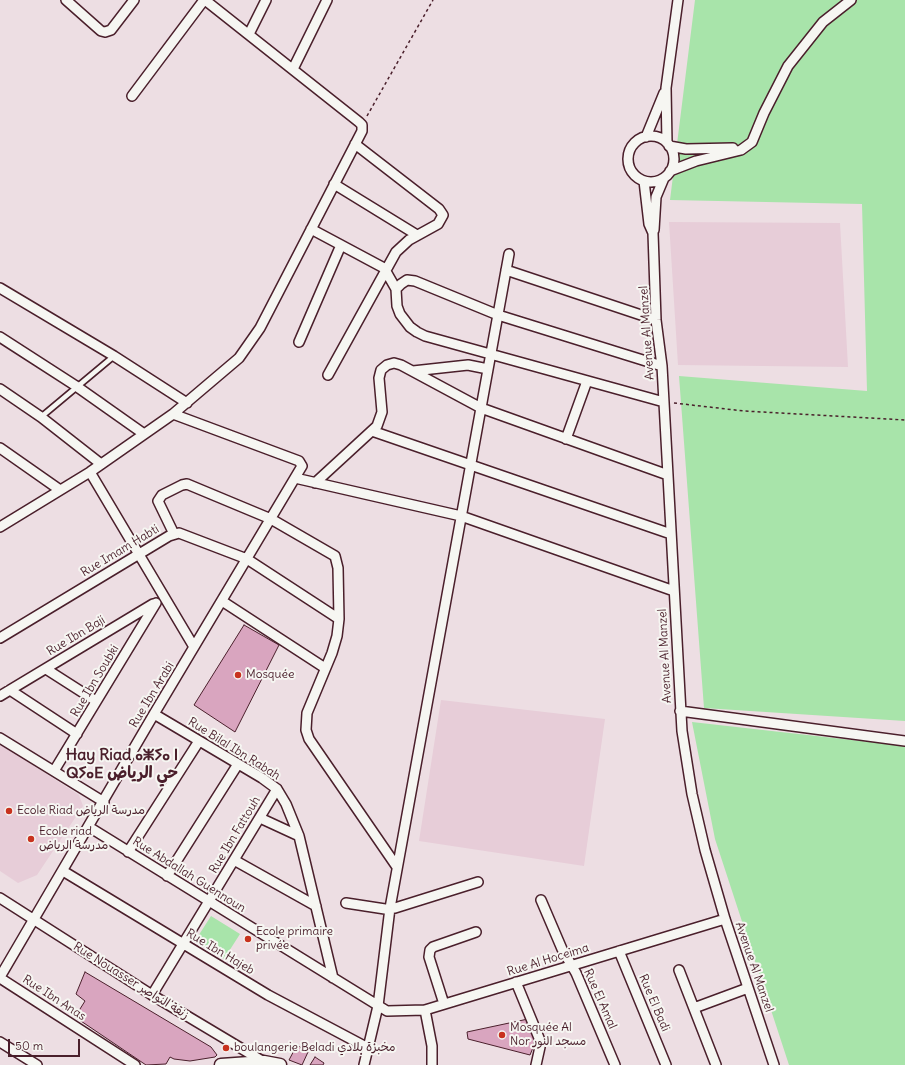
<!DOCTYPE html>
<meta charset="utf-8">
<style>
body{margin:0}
#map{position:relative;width:905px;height:1065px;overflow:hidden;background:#eddee3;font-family:Delius,sans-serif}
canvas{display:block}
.scale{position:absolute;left:8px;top:1039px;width:72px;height:18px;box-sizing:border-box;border:2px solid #4a1f2b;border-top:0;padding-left:5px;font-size:12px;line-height:14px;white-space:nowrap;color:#4a1f2b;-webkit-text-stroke:3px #f6f6f2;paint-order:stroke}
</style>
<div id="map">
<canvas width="905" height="1065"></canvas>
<div class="scale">50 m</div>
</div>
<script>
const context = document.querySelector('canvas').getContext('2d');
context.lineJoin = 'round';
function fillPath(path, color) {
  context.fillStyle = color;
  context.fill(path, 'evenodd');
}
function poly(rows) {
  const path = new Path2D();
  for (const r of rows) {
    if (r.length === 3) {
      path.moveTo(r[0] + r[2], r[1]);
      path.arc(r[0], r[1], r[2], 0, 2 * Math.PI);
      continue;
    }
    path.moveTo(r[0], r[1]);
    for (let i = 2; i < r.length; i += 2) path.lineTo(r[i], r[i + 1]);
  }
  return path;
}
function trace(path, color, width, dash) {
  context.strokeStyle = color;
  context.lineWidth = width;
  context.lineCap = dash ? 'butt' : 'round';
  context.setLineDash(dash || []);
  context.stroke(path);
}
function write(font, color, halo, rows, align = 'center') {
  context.font = font + ' Delius,"Playpen Sans Arabic","Noto Sans Tifinagh",sans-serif';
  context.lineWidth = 4;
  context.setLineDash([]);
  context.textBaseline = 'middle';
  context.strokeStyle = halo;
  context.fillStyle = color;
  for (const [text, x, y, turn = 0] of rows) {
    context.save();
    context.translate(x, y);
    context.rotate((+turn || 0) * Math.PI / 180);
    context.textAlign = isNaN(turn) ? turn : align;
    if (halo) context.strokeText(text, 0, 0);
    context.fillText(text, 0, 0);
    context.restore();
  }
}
const built = poly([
 [669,222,840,223,848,367,678,365],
 [441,700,605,719,584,866,419,841],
 [0,744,79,795,83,806,37,875,18,883,0,871]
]);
const green = poly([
 [695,0,905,0,905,721,704,708,679,376,867,391,862,204,670,200],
 [692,722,905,746,905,1065,789,1065,715,839],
 [211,916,240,934,224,959,195,941]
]);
const building = poly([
 [244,625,279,645,235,732,194,705,244,625],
 [85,972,211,1047,217,1055,215,1057,190,1061,174,1059,170,1057,166,1064,146,1065,75,1017,85,1001,76,994,85,972],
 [528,1019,537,1038,530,1055,468,1039,467,1032,528,1019],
 [297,1045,308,1052,302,1065,289,1060,297,1045],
 [315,1057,324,1063,323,1065,310,1065,315,1057]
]);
const path = poly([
 [367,116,433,0],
 [674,403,744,411,905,420]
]);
const lane = poly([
 [41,417,114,356]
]);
const street = poly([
 [66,0,101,31,105,32,111,30,134,0],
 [249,34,266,0],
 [293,69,327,0],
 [132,96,204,0],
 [651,159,23],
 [646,137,664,93],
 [667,143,666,88,678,0],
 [669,146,686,149,733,148],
 [670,171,696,161,741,150,752,142,764,113,788,66,823,22,851,0],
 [644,181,649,224,653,233,656,320,662,366,682,731,692,794,705,850,725,919,774,1065],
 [334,184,417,235],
 [311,229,384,268,396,289,397,306,400,314,410,327,417,332,425,336,664,402],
 [654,230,656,197,664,178],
 [506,270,656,320],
 [0,288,114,356,187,403],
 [396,289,401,284,407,280,415,281,498,315,662,366],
 [0,337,76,386,144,434],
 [299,342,341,245],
 [413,371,468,365,488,369],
 [328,375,396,252,409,240,438,224,443,215,439,209,355,144],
 [0,389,41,417,101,464],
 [372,431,671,534],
 [566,439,587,381],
 [0,448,60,490],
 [90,472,194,647],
 [295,478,461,516,674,591],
 [315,483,377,426,382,412,379,378,381,370,387,365,394,363,401,365,481,408,668,475],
 [0,527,90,472,173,414,239,358,260,328,362,131,362,125,359,122,205,0],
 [174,534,158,501,162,495,182,485,187,484,271,519,335,556,338,568,339,619,337,636,332,653,307,713,306,730,309,739,397,867],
 [222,601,325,668],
 [0,638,169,536,179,533,247,559,339,619],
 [46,669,96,701],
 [10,690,77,734],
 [0,696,153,604],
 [680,711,905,741],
 [154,714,262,778,277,789,286,804,299,836,333,978],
 [0,738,104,802],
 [54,771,156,603],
 [260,818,299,836],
 [89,827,387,1011,425,1010,725,919],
 [128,852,199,741],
 [234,860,316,906],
 [63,871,268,995,368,1048],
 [167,876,238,764],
 [0,898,152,995,264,1062,264,1064],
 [541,900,562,949,576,973,615,1065],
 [346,903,385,909,395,908,478,882],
 [619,951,666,1065],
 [679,970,716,1065],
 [0,977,154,714,302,466,299,461,173,414],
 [0,978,135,1065],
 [516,982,539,1038,540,1047,536,1065],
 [152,995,277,789],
 [444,1004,429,957,430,950,433,947,476,932],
 [694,1008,748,988],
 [425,1010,432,1046,432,1065],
 [0,1042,37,1065],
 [364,1065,378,1006,390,908,509,254]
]);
const secondary = poly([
 [221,1065,264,1062,280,1065]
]);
const markers = [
 [238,675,4,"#c8321e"],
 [9,811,4,"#c8321e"],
 [31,839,4,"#c8321e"],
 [248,939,4,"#c8321e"],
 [502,1035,4,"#c8321e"],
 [226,1048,4,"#c8321e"]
];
const streetNames = [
 ["Avenue Al Manzel",647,333,-94],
 ["Rue Imam Habti",120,551,-31],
 ["Rue Ibn Baji",76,636,-31],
 ["Avenue Al Manzel",665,656,-93],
 ["Rue Ibn Soubki",95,681,-59],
 ["Rue Ibn Arabi",152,695,-59],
 ["Rue Bilal Ibn Rabah",234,749,32],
 ["Rue Ibn Fattouh",235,835,-59],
 ["Rue Abdallah Guennoun",189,875,32],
 ["Rue Ibn Hajeb",220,952,31],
 ["Rue Al Hoceima",548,960,-17],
 ["Avenue Al Manzel",754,967,71],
 ["Rue Nouasser زنقة النواصر",131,981,32],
 ["Rue Ibn Anas",54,998,33],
 ["Rue El Amal",600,999,66],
 ["Rue El Badi",654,1003,67]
];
const poiNames = [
 ["Mosquée",246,675],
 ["Ecole Riad مدرسة الرياض",17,811],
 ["Ecole riad",39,832],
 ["مدرسة الرياض",39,846],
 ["Ecole primaire",256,932],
 ["privée",256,946],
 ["Mosquée Al",510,1028],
 ["Nor مسجد النور",510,1042],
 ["boulangerie Beladi مخبزة بلادي",234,1048]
];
const districtNames = [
 ["Hay Riad ⴰⵥⵢⴰ ⵏ",122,755],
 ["ⵕⵢⴰⴹ حي الرياض",122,773]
];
fillPath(built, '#e7cdd8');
fillPath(green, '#a8e4aa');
fillPath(building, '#d9a5bf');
trace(building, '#4a1f2b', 1);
trace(lane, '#4a1f2b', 8);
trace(street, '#4a1f2b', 12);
trace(secondary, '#4a1f2b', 15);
trace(path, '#4a1f2b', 1.5, [3, 3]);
trace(lane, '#f6f6f2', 4.5);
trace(street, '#f6f6f2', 9);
trace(secondary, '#f6f6f2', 12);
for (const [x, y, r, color] of markers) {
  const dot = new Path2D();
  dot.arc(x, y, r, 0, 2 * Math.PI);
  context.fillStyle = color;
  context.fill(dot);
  trace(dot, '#f6f6f2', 1.5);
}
write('12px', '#4a1f2b', '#f6f6f2', streetNames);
write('12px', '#4a1f2b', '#f6f6f2', poiNames, 'left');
write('bold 16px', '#4a1f2b', '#f6f6f2', districtNames);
</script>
